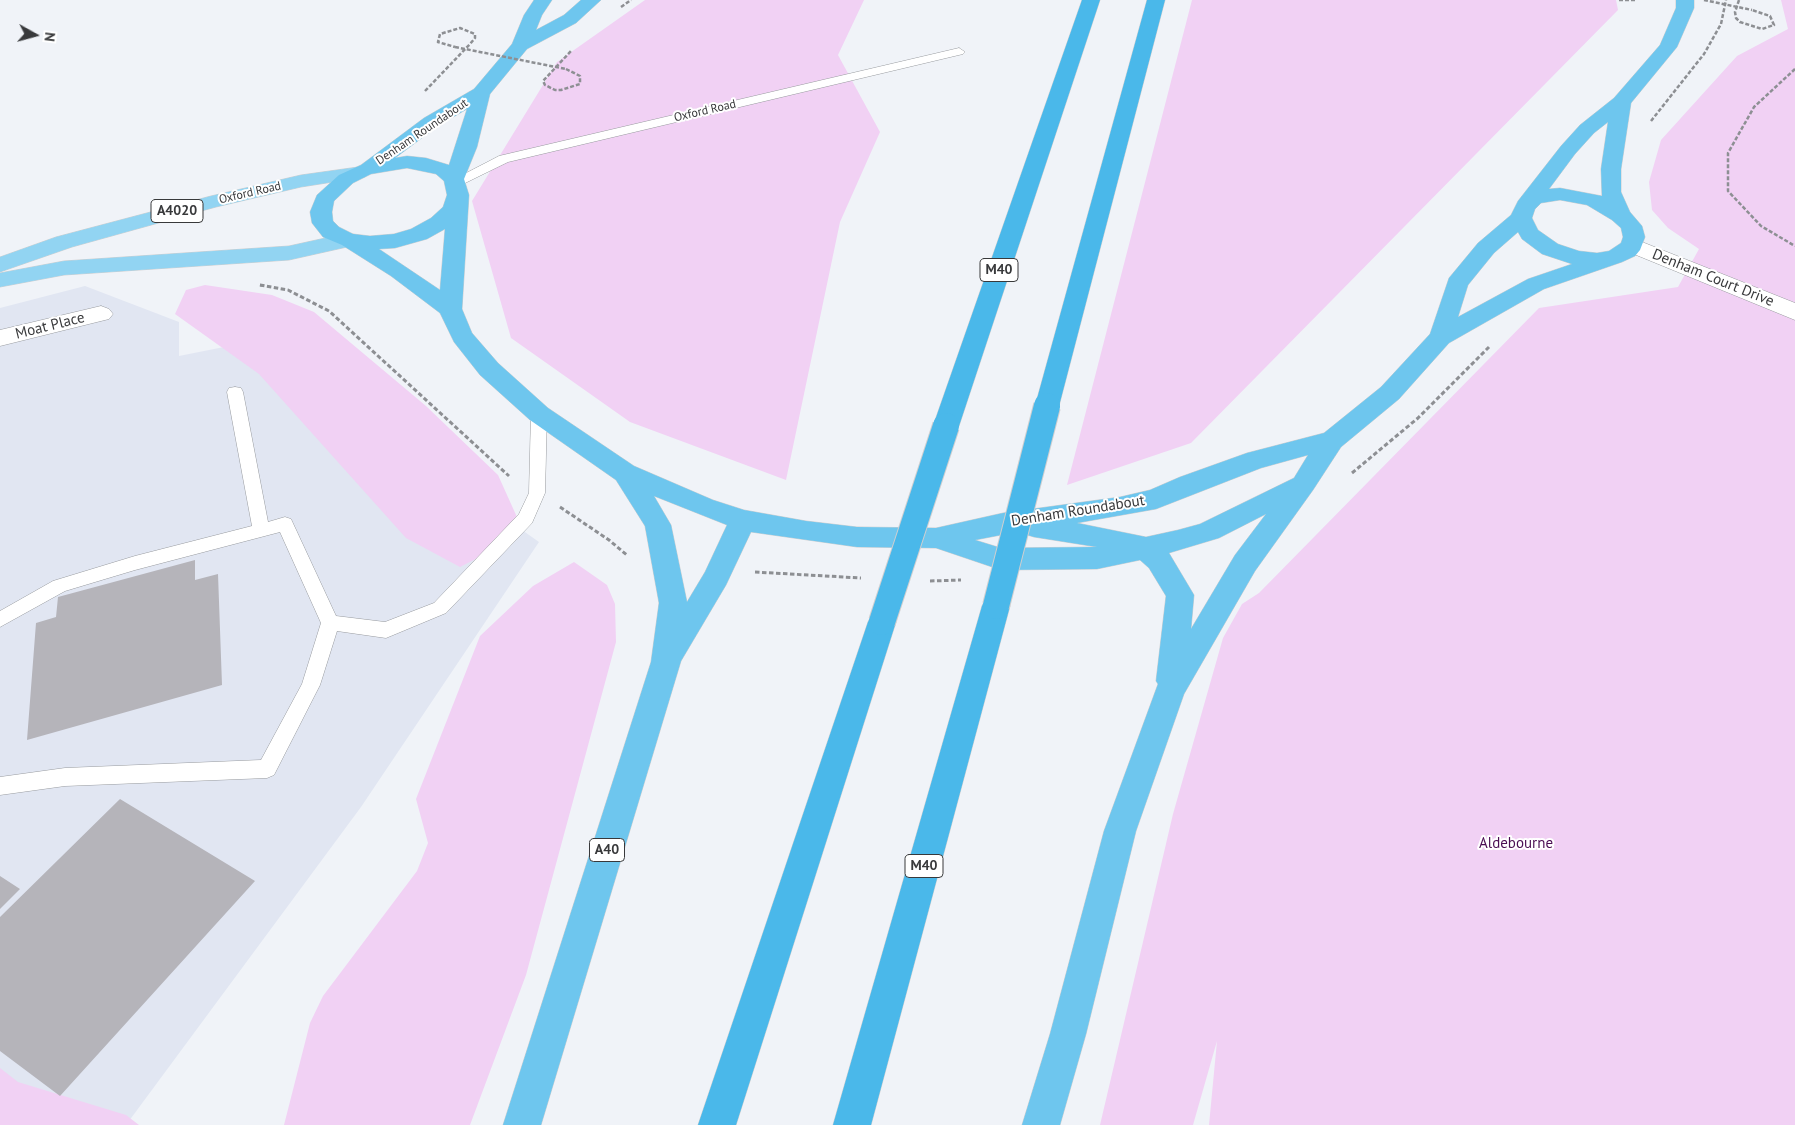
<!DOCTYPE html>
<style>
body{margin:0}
#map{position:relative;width:1795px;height:1125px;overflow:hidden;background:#f0f3f8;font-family:"PT Sans",sans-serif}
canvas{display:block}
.north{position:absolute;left:10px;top:10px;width:50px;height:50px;-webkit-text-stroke:4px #fff;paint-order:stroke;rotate:97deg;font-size:14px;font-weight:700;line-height:20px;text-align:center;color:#38393b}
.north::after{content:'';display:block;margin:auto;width:18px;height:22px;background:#38393b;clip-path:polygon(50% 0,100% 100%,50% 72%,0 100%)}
</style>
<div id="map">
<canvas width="1795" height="1125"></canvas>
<div class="north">N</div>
</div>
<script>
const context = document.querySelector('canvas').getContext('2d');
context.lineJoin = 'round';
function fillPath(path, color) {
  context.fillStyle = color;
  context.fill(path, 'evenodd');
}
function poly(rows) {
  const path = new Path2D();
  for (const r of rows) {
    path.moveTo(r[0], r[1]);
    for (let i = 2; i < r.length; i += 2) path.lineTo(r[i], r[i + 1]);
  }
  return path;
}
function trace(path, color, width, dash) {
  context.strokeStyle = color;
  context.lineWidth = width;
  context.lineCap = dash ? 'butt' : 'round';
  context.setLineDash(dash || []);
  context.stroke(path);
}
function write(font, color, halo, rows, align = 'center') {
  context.font = font + ' "PT Sans",sans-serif';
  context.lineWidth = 4;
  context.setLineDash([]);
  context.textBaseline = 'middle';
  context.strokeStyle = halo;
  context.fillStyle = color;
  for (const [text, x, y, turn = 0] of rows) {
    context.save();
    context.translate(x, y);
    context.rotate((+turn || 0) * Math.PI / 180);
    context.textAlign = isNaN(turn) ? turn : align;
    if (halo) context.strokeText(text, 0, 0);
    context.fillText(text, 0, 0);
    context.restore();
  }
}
const built = poly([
 [85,286,179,322,179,356,254,341,539,542,361,807,126,1125,73,1125,0,1073,0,308]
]);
const green = poly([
 [645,0,864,0,838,55,880,132,840,222,786,480,630,422,511,338,472,201,557,62],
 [1192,0,1616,0,1618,10,1191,443,1067,485],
 [1781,0,1795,0,1795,1125,1209,1125,1217,1041,1193,1125,1100,1125,1173,814,1223,638,1242,604,1259,593,1539,308,1678,287,1699,249,1668,228,1652,210,1649,182,1661,140,1737,56,1788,29],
 [205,285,272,295,314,312,426,406,498,475,521,526,503,545,460,567,406,538,259,374,175,314,186,290],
 [574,562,607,585,615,604,616,642,526,975,470,1125,284,1125,310,1023,323,996,417,871,428,843,416,799,480,636,533,586],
 [0,1068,18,1082,126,1115,139,1125,0,1125]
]);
const building = poly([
 [195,560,195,580,218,574,222,685,27,740,36,623,56,617,58,597],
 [120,799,255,881,60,1096,0,1051,0,917],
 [0,876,20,889,0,909]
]);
const pathFar1 = poly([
 [1619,0,1635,0],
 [1739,0,1735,12,1736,18,1740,22,1762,29,1774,25,1770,16,1752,10],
 [621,7,631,0],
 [566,69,580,76,580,84,561,90,555,90,545,85,543,81,571,51],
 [1795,69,1754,107,1728,153,1728,191,1761,226,1795,246],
 [425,91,470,44,475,38,475,34,460,28,440,34,438,42,455,47],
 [1651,121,1704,54,1721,24,1726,0],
 [260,285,265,286]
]);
const path = poly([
 [260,285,288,290,329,311,509,476],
 [1352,473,1418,418,1489,347],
 [560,507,609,540,628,556],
 [755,572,861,578],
 [930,581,961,580]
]);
const service = poly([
 [959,48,965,52,963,54,508,162,459,186,454,187,447,183,499,156,959,48],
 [235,387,241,388,243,392,268,522,285,517,291,519,336,616,385,622,434,603,519,514,529,493,531,414,533,410,539,408,545,410,547,414,545,493,532,523,446,613,386,638,337,631,320,685,274,775,267,778,65,786,0,795,0,777,65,768,261,760,302,684,321,623,280,532,135,570,65,591,0,627,0,611,53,581,135,556,252,526,227,392,229,388,235,387]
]);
const minor = poly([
 [1632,238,1795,303,1795,320,1624,250,1621,245,1624,240,1632,238],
 [101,306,109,309,113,314,109,319,0,346,0,330,101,306]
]);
const primary = poly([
 [358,167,365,169,368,173,365,177,301,187,216,207,72,247,0,272,0,257,56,237,211,196,301,175,358,167],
 [348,233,356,235,359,240,356,245,289,260,64,275,0,287,0,273,64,261,289,246,348,233]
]);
const trunk = poly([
 [534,0,552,0,542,15,536,30,564,15,581,0,601,0,576,23,527,49,490,94,477,147,464,179,469,195,462,309,472,333,498,363,548,408,634,466,713,500,744,510,806,521,857,527,936,528,1003,513,1120,497,1150,490,1180,477,1247,453,1324,433,1381,387,1430,334,1449,278,1478,243,1511,215,1518,201,1561,146,1580,125,1614,98,1660,45,1676,8,1676,0,1694,0,1694,8,1677,47,1631,103,1621,169,1621,192,1630,212,1642,226,1645,237,1640,250,1635,256,1622,262,1544,289,1449,343,1399,399,1341,447,1313,490,1255,571,1184,694,1136,831,1086,1034,1060,1125,1022,1125,1050,1034,1104,831,1158,684,1156,681,1166,596,1149,568,1140,560,1097,569,1001,570,936,548,857,547,751,532,726,585,681,661,541,1125,503,1125,651,662,659,603,645,526,616,480,530,420,480,375,454,342,440,313,391,276,342,245,323,237,312,223,310,212,317,195,339,175,361,165,424,118,474,89,512,44,524,15,534,0],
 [467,109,449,165,426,158,407,156,395,158,438,126,467,109],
 [1608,122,1601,169,1602,196,1560,188,1549,189,1575,154,1594,133,1608,122],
 [407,168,436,174,444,181,447,195,443,207,431,218,411,229,394,234,370,236,353,234,339,227,333,221,332,212,334,201,353,183,371,174,407,168],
 [1560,200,1587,205,1612,220,1621,228,1623,237,1621,243,1609,251,1597,253,1579,251,1558,244,1538,230,1532,218,1535,209,1541,203,1560,200],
 [445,229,440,290,379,249,395,248,427,239,445,229],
 [1518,232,1522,239,1542,254,1572,264,1528,279,1458,317,1468,285,1494,253,1518,232],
 [1308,455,1294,478,1200,524,1178,530,1146,537,1077,523,1156,509,1261,468,1308,455],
 [654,496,727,525,705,572,687,602,671,525,654,496],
 [1266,514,1235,555,1191,629,1194,595,1169,553,1219,538,1266,514],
 [1022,531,1024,534,1034,537,1097,547,1001,548,975,540,1022,531]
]);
const motorway = poly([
 [1082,0,1100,0,959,426,955,432,946,435,937,432,933,426,1082,0],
 [1147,0,1165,0,1059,406,1056,412,1047,415,1038,412,1035,406,1147,0],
 [996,595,1006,598,1010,606,871,1125,833,1125,982,606,986,598,996,595],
 [882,610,892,614,896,622,736,1125,698,1125,868,622,872,614,882,610]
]);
const pathBridge = poly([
 [1704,0,1752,10],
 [455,47,566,69]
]);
const motorwayBridge = poly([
 [996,606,1047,406],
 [882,622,946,426]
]);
const farStreetnames = [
 ["Oxford Road",705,111,-13],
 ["Denham Roundabout",422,132,-34],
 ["Oxford Road",250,193,-13]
];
const shields = [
 [177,211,52],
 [999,270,38],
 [607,850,35],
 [924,866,38]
];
const shieldNames = [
 ["A4020",177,211],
 ["M40",999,270],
 ["A40",607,850],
 ["M40",924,866]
];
const streetNames = [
 ["Denham Court Drive",1713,278,22],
 ["Moat Place",50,326,-14],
 ["Denham Roundabout",1078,511,-9]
];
const parkNames = [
 ["Aldebourne",1516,844]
];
fillPath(built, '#e1e6f2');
fillPath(green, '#f1d1f4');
fillPath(building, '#b5b4ba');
trace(service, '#999ca0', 1);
trace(minor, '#999ca0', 1);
trace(primary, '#cfcfd0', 1);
trace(trunk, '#cfcfd0', 1);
trace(motorway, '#cfcfd0', 1);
trace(pathFar1, '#8d8f93', 2.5, [4, 2]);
trace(path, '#8d8f93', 3, [4.5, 2.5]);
fillPath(service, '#fff');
fillPath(minor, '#fff');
fillPath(primary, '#92d4f2');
fillPath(trunk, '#6ec6ee');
fillPath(motorway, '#4ab8ea');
trace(motorwayBridge, '#cfcfd0', 28, []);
trace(pathBridge, '#8d8f93', 2.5, [4, 2]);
trace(motorwayBridge, '#4ab8ea', 26);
write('12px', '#38393b', '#fff', farStreetnames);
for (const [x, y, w] of shields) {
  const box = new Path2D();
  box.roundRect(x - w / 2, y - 11.5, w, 23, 4);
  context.fillStyle = '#fff';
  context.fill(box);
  trace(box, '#38393b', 1);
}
write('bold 14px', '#38393b', null, shieldNames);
write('15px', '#38393b', '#fff', streetNames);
write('15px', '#4b0e53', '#fff', parkNames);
</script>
